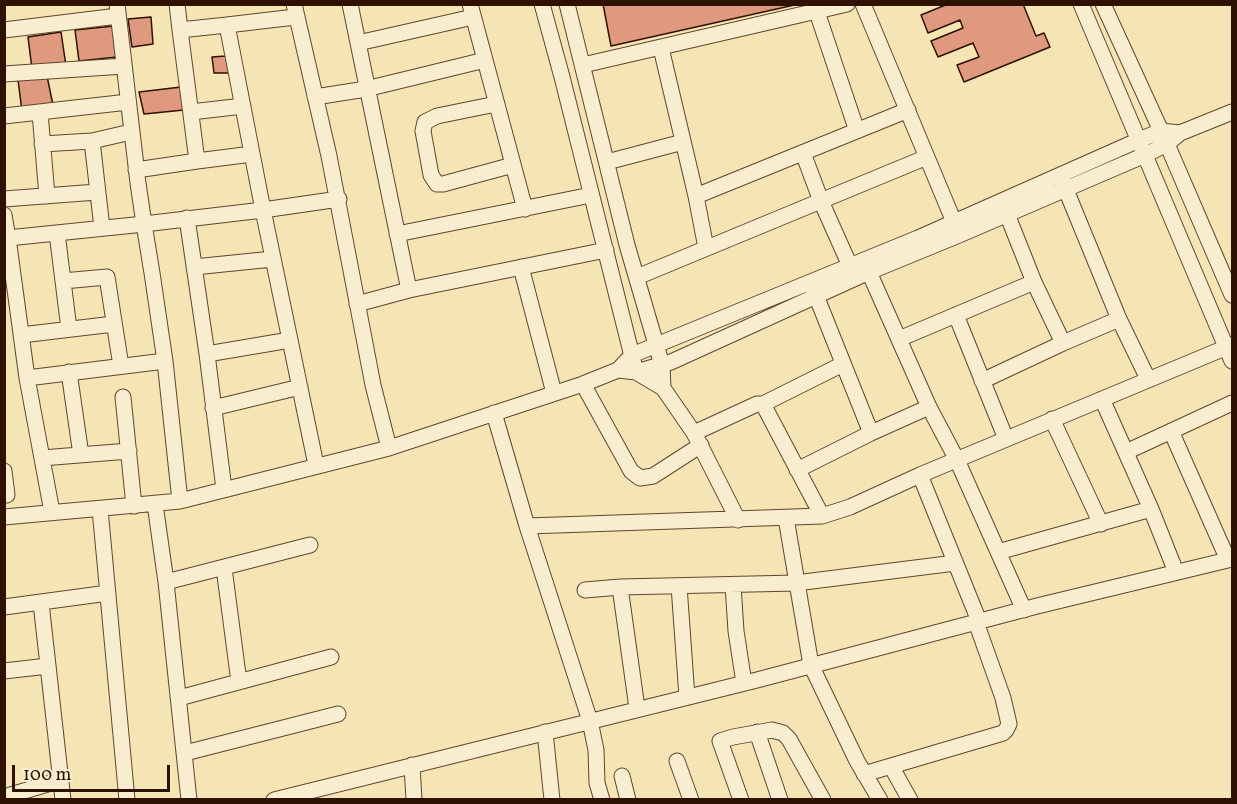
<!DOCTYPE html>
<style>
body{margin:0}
#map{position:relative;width:1237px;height:804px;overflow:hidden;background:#f5e4b4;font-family:Vollkorn,serif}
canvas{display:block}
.frame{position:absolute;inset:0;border:6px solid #2e1101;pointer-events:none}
.scale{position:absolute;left:12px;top:765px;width:158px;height:27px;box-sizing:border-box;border:3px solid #2e1101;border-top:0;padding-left:8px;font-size:18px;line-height:21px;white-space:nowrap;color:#2e1101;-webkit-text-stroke:4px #f8edce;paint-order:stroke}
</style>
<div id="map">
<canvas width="1237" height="804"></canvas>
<div class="frame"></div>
<div class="scale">100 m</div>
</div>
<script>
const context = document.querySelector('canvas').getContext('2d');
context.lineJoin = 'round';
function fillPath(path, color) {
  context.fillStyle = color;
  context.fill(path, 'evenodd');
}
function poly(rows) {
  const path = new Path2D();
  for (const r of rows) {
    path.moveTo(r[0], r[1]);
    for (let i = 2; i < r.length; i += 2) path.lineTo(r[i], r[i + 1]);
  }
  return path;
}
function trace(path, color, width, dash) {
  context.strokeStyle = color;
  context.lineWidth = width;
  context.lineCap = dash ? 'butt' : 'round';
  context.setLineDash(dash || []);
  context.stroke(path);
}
const building = poly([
 [603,4,799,4,611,46,603,4],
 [948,4,1023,4,1036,36,1044,33,1050,47,964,82,957,65,979,57,973,43,938,57,931,41,963,28,960,20,928,33,921,15,948,4],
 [151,17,153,44,132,47,128,19,151,17],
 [114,26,117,57,79,61,75,30,114,26],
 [61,32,66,66,32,69,28,37,61,32],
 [226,56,231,73,214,73,212,57,226,56],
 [47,76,53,105,22,111,18,80,47,76],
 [181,87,184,110,144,114,139,92,181,87]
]);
const minor = poly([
 [117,4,138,183,144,224,152,273,165,361,27,378,8,238,144,224,263,210,339,199],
 [177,4,180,30,227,25],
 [294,4,329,156,373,385,389,448],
 [350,4,409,290],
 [470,4,525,209],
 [542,4,562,77,636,372,663,388,662,365,627,245,567,4],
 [863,4,954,222],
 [1081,4,1232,361],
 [1103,4,1167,144,1232,295],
 [817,12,857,131],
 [295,17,227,25,263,210,316,465],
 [4,30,118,16],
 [358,43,473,17],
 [661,48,696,196,706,248],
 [583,65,847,4],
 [4,74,124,66],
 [315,97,366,89,485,60],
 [496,104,437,116,425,122,423,131,431,175,437,184,443,184,513,165],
 [191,112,243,106],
 [40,113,47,196],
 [4,116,128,102],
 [1180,133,1232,112],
 [92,141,102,228],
 [42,144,92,141,131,132],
 [803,153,821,201,850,266],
 [197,161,252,154],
 [607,162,683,142],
 [136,170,197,161,180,30],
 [1062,180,1119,319,1148,379],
 [696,196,908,110],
 [4,199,97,192],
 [4,215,8,238,4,238],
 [187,218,207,354,224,489],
 [57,233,69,329],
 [397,234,591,195],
 [865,263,929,407,957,460,1024,610],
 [194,267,273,259],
 [521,267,554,393],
 [637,277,927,157],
 [63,281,107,277,121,366],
 [813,288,871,433],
 [357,304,409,290,606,250],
 [956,315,1006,439],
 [21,335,114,324],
 [899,339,1034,282,1007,214],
 [1063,343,1119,319],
 [207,354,290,340],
 [165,361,180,501],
 [69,372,81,455],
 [27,378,52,512],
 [982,381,1063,343,1034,282],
 [583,384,631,471,640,478,653,476,701,445],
 [663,388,694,433,738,520],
 [123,397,134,506],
 [1102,399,1151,509,1176,572],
 [763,404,843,364],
 [213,408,300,387],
 [494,413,527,526,590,721,596,750,597,783,602,800],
 [1052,419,1101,524],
 [1171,431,1228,560],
 [694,433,757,404,763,404,822,516],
 [1126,452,1232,403],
 [42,458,129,451],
 [797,470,871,433,929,407],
 [4,471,7,495],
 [920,475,979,621],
 [155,504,166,582,189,800],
 [100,509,127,800],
 [4,517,180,501,389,448,583,384,618,370,632,355,918,238,1139,140,1161,131,1180,133,1167,144,1145,155,959,235,869,272,671,362,636,372,618,370],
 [786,518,811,665,857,761,880,800],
 [527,526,822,516,850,507,920,475,1232,345],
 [998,552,1151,509],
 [224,568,239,682],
 [166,582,310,545],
 [733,585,736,631,744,683],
 [679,586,687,697],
 [620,587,637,708],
 [585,590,620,587,796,583,955,563],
 [41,603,63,800],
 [4,607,108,593],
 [4,671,48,666],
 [179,698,331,657],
 [545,732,552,800],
 [757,732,780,800],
 [185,753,338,714],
 [677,761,691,800],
 [412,765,414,800],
 [891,766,910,800],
 [864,774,1003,733,1006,730,1009,724,1003,698,976,622],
 [622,776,628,800],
 [4,797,61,780],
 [274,800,757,680,1037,606,1232,559],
 [741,800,720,741,733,737,772,730,783,733,789,739,823,800]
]);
fillPath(building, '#df997e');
trace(building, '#2e1101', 1.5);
trace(minor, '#60462e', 17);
trace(minor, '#f8edce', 15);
</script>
